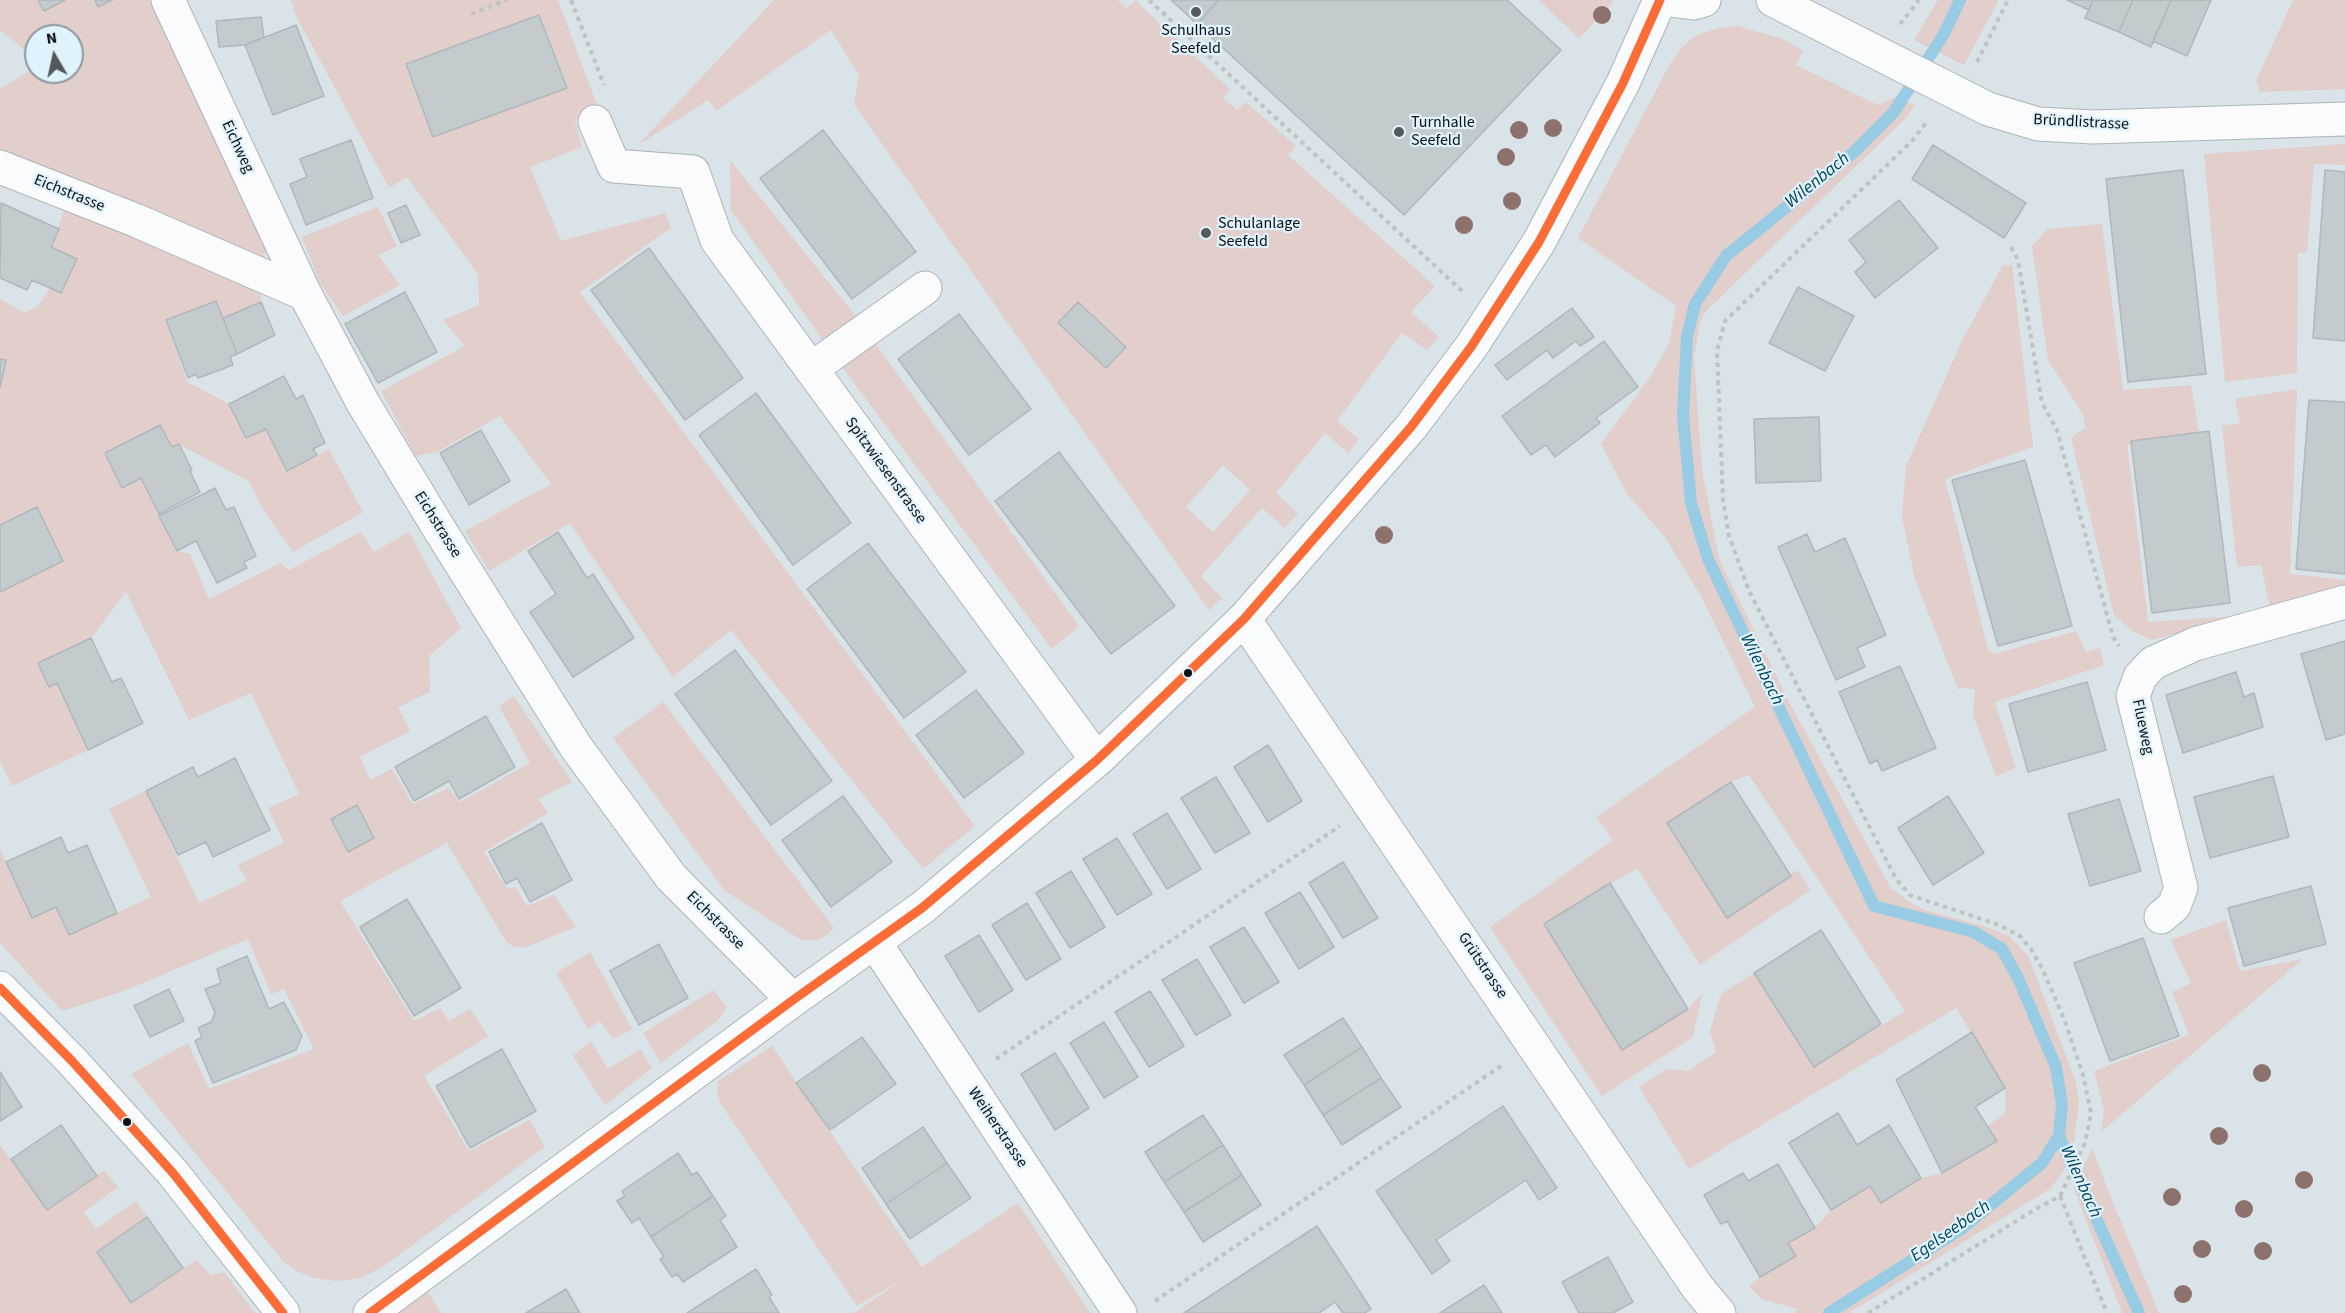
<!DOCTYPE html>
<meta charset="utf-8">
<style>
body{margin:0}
#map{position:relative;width:2345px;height:1313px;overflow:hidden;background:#d9e3e8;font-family:"Source Sans 3",sans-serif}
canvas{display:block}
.north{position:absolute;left:24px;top:24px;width:60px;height:60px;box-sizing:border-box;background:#e0f3fc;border:2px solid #8b999f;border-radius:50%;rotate:351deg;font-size:16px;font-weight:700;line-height:24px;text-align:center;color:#0b1114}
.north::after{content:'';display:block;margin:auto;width:21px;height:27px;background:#535a5e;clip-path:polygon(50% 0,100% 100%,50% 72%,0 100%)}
</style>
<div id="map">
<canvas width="2345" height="1313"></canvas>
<div class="north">N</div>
</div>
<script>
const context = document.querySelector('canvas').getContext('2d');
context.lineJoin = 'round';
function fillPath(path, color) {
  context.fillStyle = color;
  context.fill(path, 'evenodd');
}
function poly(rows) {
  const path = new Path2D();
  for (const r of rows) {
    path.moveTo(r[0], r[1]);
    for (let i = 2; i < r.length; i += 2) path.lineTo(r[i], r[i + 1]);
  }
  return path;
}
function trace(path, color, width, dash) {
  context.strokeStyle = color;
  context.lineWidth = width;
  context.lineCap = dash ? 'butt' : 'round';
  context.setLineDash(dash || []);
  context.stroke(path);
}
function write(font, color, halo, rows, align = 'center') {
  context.font = font + ' "Source Sans 3",sans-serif';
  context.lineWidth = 4.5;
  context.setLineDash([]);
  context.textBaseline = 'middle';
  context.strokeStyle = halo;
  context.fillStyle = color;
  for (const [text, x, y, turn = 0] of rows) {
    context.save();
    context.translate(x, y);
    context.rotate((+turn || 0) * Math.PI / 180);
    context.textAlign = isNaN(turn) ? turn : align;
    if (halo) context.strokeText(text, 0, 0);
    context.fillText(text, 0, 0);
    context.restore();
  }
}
const green = poly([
 [0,0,160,0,263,236,267,252,260,258,0,156,0,89,36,67,36,72,72,72,72,36,36,36,36,59,0,30],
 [291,0,558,0,599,111,575,120,582,147,530,167,561,241,666,213,671,228,580,292,975,826,923,869,731,630,673,677,570,523,489,571,465,531,551,484,500,416,437,452,416,456,381,391,465,346,443,320,479,305,478,274,407,177,389,188,296,16],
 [774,0,1117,0,1127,8,1135,0,1231,90,1223,98,1237,110,1246,102,1296,146,1288,155,1435,286,1411,312,1439,337,1427,350,1402,333,1337,421,1359,439,1348,453,1325,433,1276,493,1298,513,1285,528,1262,508,1201,576,1222,598,1209,610,854,104,859,75,831,30,716,111,708,100,638,145],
 [1078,302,1125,347,1106,367,1058,323],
 [1223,465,1250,490,1213,532,1186,507],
 [1539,0,1612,0,1613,2,1579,39],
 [1938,0,1999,0,1964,65,1914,40],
 [2293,0,2345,0,2345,89,2260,92,2256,81],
 [1737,26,1783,39,1803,51,1796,65,1878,105,1896,97,1915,105,1905,119,1707,310,1701,319,1694,357,1702,470,1719,559,1790,704,1891,888,1909,902,1925,910,1984,926,2009,936,2028,955,2076,1083,2079,1101,2073,1149,2064,1170,2051,1188,1849,1313,1794,1313,1798,1309,1762,1299,1749,1286,1760,1277,1796,1256,1788,1243,1815,1228,1831,1210,1870,1186,1881,1203,1921,1178,1942,1173,1996,1142,1987,1126,2005,1114,2005,1088,1956,1008,1689,1169,1639,1087,1666,1069,1688,1071,1716,1052,1710,1031,1721,994,1754,973,1814,1067,1905,1011,1749,775,1731,782,1667,824,1726,917,1798,870,1810,890,1700,965,1637,868,1544,924,1622,1050,1688,1009,1702,993,1693,1037,1602,1096,1490,927,1613,840,1596,817,1755,707,1702,598,1665,537,1627,494,1601,444,1650,377,1669,344,1676,306,1578,238,1670,64,1684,45,1697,35,1718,28],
 [2345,144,2345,165,2314,164,2307,252,2298,253,2297,373,2225,382,2204,154],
 [730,160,859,320,822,339,731,210],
 [378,207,397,246,378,255,400,285,343,316,320,283,302,237],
 [65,208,261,288,261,302,223,318,216,301,166,320,187,382,229,404,246,438,266,429,287,471,329,449,363,512,293,552,263,509,250,482,179,444,172,447,160,425,105,453,122,487,141,478,177,551,190,554,209,599,280,563,289,570,361,532,374,552,409,532,461,628,429,656,430,692,398,707,410,731,360,757,370,780,392,769,413,804,449,788,460,802,530,763,499,706,514,696,572,782,538,799,548,813,484,852,507,889,515,887,527,906,554,895,576,927,523,948,514,947,506,941,447,843,340,901,414,1021,440,1008,449,1021,470,1009,488,1036,424,1076,469,1151,530,1120,545,1147,384,1266,361,1278,336,1281,315,1278,296,1271,282,1260,131,1074,188,1043,209,1089,314,1049,284,989,271,994,248,939,121,992,62,1011,0,943,0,849,32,918,56,907,69,935,151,897,109,809,146,791,199,903,247,881,238,865,284,843,268,808,299,794,251,693,189,720,126,592,91,638,49,687,57,683,88,750,12,786,0,761,0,592,63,561,37,507,0,525,0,388,6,360,0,359,0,299,24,313,38,306,50,288,61,293,77,259,51,247],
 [2102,224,2123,390,2191,385,2199,434,2127,445,2148,622,2237,616,2153,640,2134,632,2114,615,2071,438,2085,428,2084,416,2048,360,2032,246,2048,229],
 [2012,265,2033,447,1945,479,1988,649,1994,654,2076,631,2086,652,2100,648,2104,665,1995,702,2016,768,1996,776,1973,715,1975,690,1963,687,1958,689,1915,579,1902,517,1906,466,1961,343,2002,266],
 [875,343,1079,626,1052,649,842,367],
 [2297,389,2290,574,2345,580,2345,586,2270,608,2261,565,2237,567,2222,426,2240,423,2235,399],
 [663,702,834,928,821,939,803,941,725,891,613,738],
 [2226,920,2240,971,2303,959,2101,1132,2104,1111,2094,1071,2189,1035,2172,992,2191,983,2171,940],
 [590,952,632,1029,613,1039,600,1021,588,1029,556,973],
 [713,990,727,1007,719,1019,661,1063,643,1033],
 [591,1041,608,1069,640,1049,652,1068,605,1105,573,1056],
 [772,1046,922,1267,1018,1203,1090,1313,854,1313,908,1276,857,1306,720,1103,717,1091,718,1081],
 [0,1145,47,1210,104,1170,118,1187,84,1212,96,1229,136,1201,147,1217,97,1252,131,1303,196,1260,211,1275,224,1272,255,1313,0,1313],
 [2092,1148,2107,1188,2159,1313,2122,1313,2121,1310,2074,1189],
 [428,1292,441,1313,398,1313]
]);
const stream = poly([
 [1960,0,1944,34,1894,112,1853,153,1726,256,1695,304,1687,337,1683,415,1691,503,1708,559,1874,906,1974,932,2002,949,2018,978,2056,1067,2062,1105,2059,1136,2139,1313],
 [1829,1313,1961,1229,2042,1163,2059,1136]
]);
const building = poly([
 [38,0,65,0,44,11,38,0],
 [95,0,112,0,98,7,95,0],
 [1171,0,1219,0,1197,24,1171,0],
 [1219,0,1507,0,1561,50,1404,215,1197,24,1219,0],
 [2067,0,2093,0,2089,10,2067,0],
 [2093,0,2133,0,2119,32,2085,18,2093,0],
 [2133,0,2171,0,2151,47,2119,32,2133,0],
 [2171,0,2211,0,2187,56,2153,41,2171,0],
 [539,15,567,88,433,137,406,64,539,15],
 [261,17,264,37,245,45,219,47,216,21,261,17],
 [296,25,324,96,273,115,245,45,296,25],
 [823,130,916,252,852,299,760,178,823,130],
 [351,140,373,198,306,225,290,184,307,177,300,159,351,140],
 [1933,145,2026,203,2004,238,1912,179,1933,145],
 [2183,170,2206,374,2128,382,2106,179,2183,170],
 [2325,170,2345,172,2345,341,2313,338,2325,170],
 [1899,200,1938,248,1875,298,1855,272,1866,262,1849,240,1899,200],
 [1,203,59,229,51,247,77,259,61,293,32,280,27,290,0,278,1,203],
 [406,205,420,235,401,243,388,213,406,205],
 [649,248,743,378,685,420,591,290,649,248],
 [1798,287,1854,316,1825,371,1769,343,1798,287],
 [405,292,437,352,378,383,345,324,405,292],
 [216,301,237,354,230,357,233,365,198,378,196,374,188,378,166,320,216,301],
 [261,302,275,335,237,354,223,318,261,302],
 [1078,302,1126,347,1106,368,1058,323,1078,302],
 [1572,308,1594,337,1580,346,1576,341,1553,358,1547,350,1507,380,1495,365,1572,308],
 [959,314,1031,409,969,455,898,359,959,314],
 [1604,341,1638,387,1596,418,1600,423,1555,457,1546,445,1531,455,1502,416,1604,341],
 [0,359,6,360,0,388,0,359],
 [284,376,296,399,303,395,325,443,313,449,317,455,287,471,266,429,246,438,229,404,284,376],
 [756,393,851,523,793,565,699,435,756,393],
 [2309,400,2345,402,2345,574,2296,569,2309,400],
 [1819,417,1821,481,1756,483,1754,419,1819,417],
 [160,425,172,447,179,444,192,470,190,471,200,492,159,514,141,478,122,488,105,453,160,425],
 [481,430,510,481,469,505,440,453,481,430],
 [2209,431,2230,603,2152,613,2131,441,2209,431],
 [1059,452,1175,606,1111,654,995,501,1059,452],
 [2025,460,2072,626,1998,646,1952,480,2025,460],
 [215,488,226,510,234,507,256,556,244,562,247,568,217,583,196,541,177,551,159,516,215,488],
 [37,507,63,561,0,592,0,525,37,507],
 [558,532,587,578,593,574,634,638,573,677,530,612,556,594,528,551,558,532],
 [1807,534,1815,552,1845,538,1886,635,1857,648,1865,667,1836,680,1778,547,1807,534],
 [868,543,966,672,904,718,807,589,868,543],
 [91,638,112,682,121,678,143,723,88,750,57,683,49,687,38,663,91,638],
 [2345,641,2345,734,2326,740,2301,654,2345,641],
 [735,650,832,781,771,825,675,694,735,650],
 [1900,666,1936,748,1882,771,1877,760,1870,764,1839,692,1900,666],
 [2236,672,2244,697,2254,693,2263,727,2183,753,2166,695,2236,672],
 [2087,682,2106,750,2028,772,2009,704,2087,682],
 [976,690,1024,753,964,798,916,735,976,690],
 [486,716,515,767,459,799,449,781,414,801,395,767,486,716],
 [1268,745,1302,801,1268,822,1234,767,1268,745],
 [235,758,270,830,213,857,206,842,178,855,146,791,193,767,198,777,235,758],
 [2273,776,2289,837,2210,858,2194,797,2273,776],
 [1216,777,1250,833,1215,853,1181,798,1216,777],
 [1731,782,1791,876,1727,918,1667,823,1731,782],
 [843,796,892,862,831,907,782,840,843,796],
 [1948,796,1984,853,1933,885,1898,828,1948,796],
 [2119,799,2141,871,2090,886,2068,814,2119,799],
 [357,805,374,838,348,852,331,819,357,805],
 [1167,813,1201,869,1167,889,1133,834,1167,813],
 [542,823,572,880,530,902,517,878,506,884,489,852,542,823],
 [61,837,68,853,87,845,117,913,69,935,56,907,32,918,6,862,61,837],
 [1117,838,1152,894,1117,915,1083,859,1117,838],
 [1343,862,1378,918,1343,938,1309,883,1343,862],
 [1071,871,1105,927,1070,948,1036,893,1071,871],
 [1610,883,1688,1009,1622,1050,1544,924,1610,883],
 [2311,886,2326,944,2244,966,2228,908,2311,886],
 [1300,892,1334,947,1299,969,1265,913,1300,892],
 [407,899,461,988,414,1016,360,927,407,899],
 [1027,903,1061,959,1026,980,992,925,1027,903],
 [1244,927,1279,982,1244,1003,1210,947,1244,927],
 [1821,930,1881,1024,1814,1067,1754,973,1821,930],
 [979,935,1013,990,979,1012,945,956,979,935],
 [2143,938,2179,1036,2110,1061,2074,963,2143,938],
 [659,944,688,998,639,1025,610,971,659,944],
 [247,956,269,1009,284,1002,302,1036,296,1050,213,1083,195,1041,202,1037,198,1028,211,1022,215,1013,205,989,221,983,217,969,247,956],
 [1197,959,1231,1015,1196,1035,1162,980,1197,959],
 [169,989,184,1021,150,1037,134,1006,169,989],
 [1150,991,1184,1046,1149,1067,1115,1012,1150,991],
 [1343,1018,1362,1047,1304,1085,1284,1055,1343,1018],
 [1104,1022,1138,1077,1104,1098,1070,1043,1104,1022],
 [1972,1032,2005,1088,1975,1107,1997,1141,1942,1173,1896,1080,1972,1032],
 [862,1037,896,1084,830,1130,796,1083,862,1037],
 [1362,1047,1381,1078,1323,1115,1304,1085,1362,1047],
 [502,1049,536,1111,470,1148,436,1086,502,1049],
 [1055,1053,1089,1108,1055,1130,1021,1074,1055,1053],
 [0,1072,22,1107,0,1121,0,1072],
 [1381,1078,1401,1107,1342,1145,1323,1115,1381,1078],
 [1503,1106,1557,1188,1539,1200,1526,1180,1436,1240,1450,1261,1432,1274,1376,1191,1503,1106],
 [1838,1113,1857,1145,1889,1125,1921,1178,1881,1203,1870,1186,1831,1210,1789,1143,1838,1113],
 [1203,1115,1223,1145,1164,1182,1145,1152,1203,1115],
 [61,1125,97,1176,47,1210,11,1159,61,1125],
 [923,1127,947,1163,886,1204,862,1168,923,1127],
 [1223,1145,1242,1175,1184,1212,1164,1182,1223,1145],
 [678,1153,692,1175,697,1172,713,1196,651,1237,639,1218,632,1223,617,1201,625,1196,622,1191,678,1153],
 [947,1163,971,1198,910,1239,886,1204,947,1163],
 [1778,1164,1815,1228,1788,1243,1796,1256,1760,1277,1727,1221,1721,1224,1704,1195,1743,1173,1748,1181,1778,1164],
 [1242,1175,1261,1205,1203,1242,1184,1212,1242,1175],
 [713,1196,726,1216,720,1220,737,1247,683,1282,677,1274,672,1277,660,1259,664,1257,651,1237,713,1196],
 [147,1217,183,1268,131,1303,97,1252,147,1217],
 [1317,1226,1371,1309,1365,1313,1343,1313,1335,1302,1319,1313,1184,1313,1317,1226],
 [1608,1257,1633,1302,1613,1313,1579,1313,1562,1282,1608,1257],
 [756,1269,772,1295,769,1297,779,1313,687,1313,756,1269],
 [1484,1285,1502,1313,1440,1313,1484,1285],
 [566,1289,580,1313,526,1313,566,1289]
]);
const path = poly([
 [571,0,604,85],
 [1149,0,1463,292],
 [471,14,507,0],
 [1900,24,1919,0],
 [1977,62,2008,0],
 [2011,247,2018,260,2042,403,2057,430,2113,637,2119,646],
 [996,1059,1340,826],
 [2060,1196,2107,1313],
 [1155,1301,1501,1066],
 [1868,1313,2034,1210,2060,1196,2085,1143,2091,1113,2083,1075,2065,1021,2042,968,2031,949,2020,936,1999,925,1910,895,1896,879,1749,591,1729,536,1723,500,1717,351,1725,321,1912,141,1928,120]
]);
const minor = poly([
 [168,0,305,294,363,403,438,527,576,747,671,877,793,1000],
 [1670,0,1693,3,1704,0],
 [1773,0,1988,109,2038,124,2093,127,2345,119],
 [595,122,614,166,693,172,717,240,1097,760],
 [0,167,135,220,305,294],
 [811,369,925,288],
 [1244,619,1698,1288,1719,1313],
 [2161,917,2174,906,2181,888,2133,696,2140,677,2153,663,2195,644,2345,602],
 [875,943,1120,1313],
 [0,988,72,1061,173,1173,283,1313],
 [370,1313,793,1000,922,908,1097,760,1244,619,1411,427,1471,347,1539,242,1623,83,1660,0]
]);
const bus1 = poly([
 [0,988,72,1061,173,1173,283,1313],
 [370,1313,793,1000,922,908,1097,760,1244,619,1411,427,1471,347,1539,242,1623,83,1660,0]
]);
const trees = [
 [1602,15],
 [1553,128],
 [1519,130],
 [1506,157],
 [1512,201],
 [1464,225],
 [1384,535],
 [2262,1073],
 [2219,1136],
 [2304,1180],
 [2172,1197],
 [2244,1209],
 [2202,1249],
 [2263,1251],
 [2183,1294]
];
const markers = [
 [1196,12,6,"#535a5e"],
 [1399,132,6,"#535a5e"],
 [1206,233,6,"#535a5e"],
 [1188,673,5,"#0b1114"],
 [127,1122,5,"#0b1114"]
];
const poiNames = [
 ["Schulhaus",1196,31,"center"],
 ["Seefeld",1196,49,"center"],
 ["Turnhalle",1411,123],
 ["Seefeld",1411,141],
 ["Schulanlage",1218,224],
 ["Seefeld",1218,242]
];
const streetNames = [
 ["Bründlistrasse",2081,123,3],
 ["Eichweg",237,147,65],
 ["Eichstrasse",69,194,22],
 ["Spitzwiesenstrasse",885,471,54],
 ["Eichstrasse",437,525,58],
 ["Flueweg",2142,727,78],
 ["Eichstrasse",715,921,45],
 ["Grütstrasse",1482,966,56],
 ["Weiherstrasse",997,1128,56]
];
const waterNames = [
 ["Wilenbach",1818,181,-39],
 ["Wilenbach",1761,670,64],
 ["Wilenbach",2080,1182,66],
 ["Egelseebach",1951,1232,-35]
];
fillPath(green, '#e2cecb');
trace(stream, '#97cce4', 12);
fillPath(building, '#c3cbcf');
trace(building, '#b0b8bc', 1.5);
trace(minor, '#acb4b8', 35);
trace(path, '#bfc3c3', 4, [4.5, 4.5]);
trace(minor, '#f9fbfc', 33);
trace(bus1, '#fb6c36', 9);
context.fillStyle = '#8d716d';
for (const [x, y] of trees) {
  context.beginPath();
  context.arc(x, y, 9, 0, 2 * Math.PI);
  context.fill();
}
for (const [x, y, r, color] of markers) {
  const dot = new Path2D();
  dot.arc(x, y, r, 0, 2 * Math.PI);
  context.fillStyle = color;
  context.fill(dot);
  trace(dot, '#e0f3fc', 2);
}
write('16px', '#0b1114', '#e0f3fc', poiNames, 'left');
write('16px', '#0b1114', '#e0f3fc', streetNames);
write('italic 18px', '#06455b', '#e0f3fc', waterNames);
</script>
